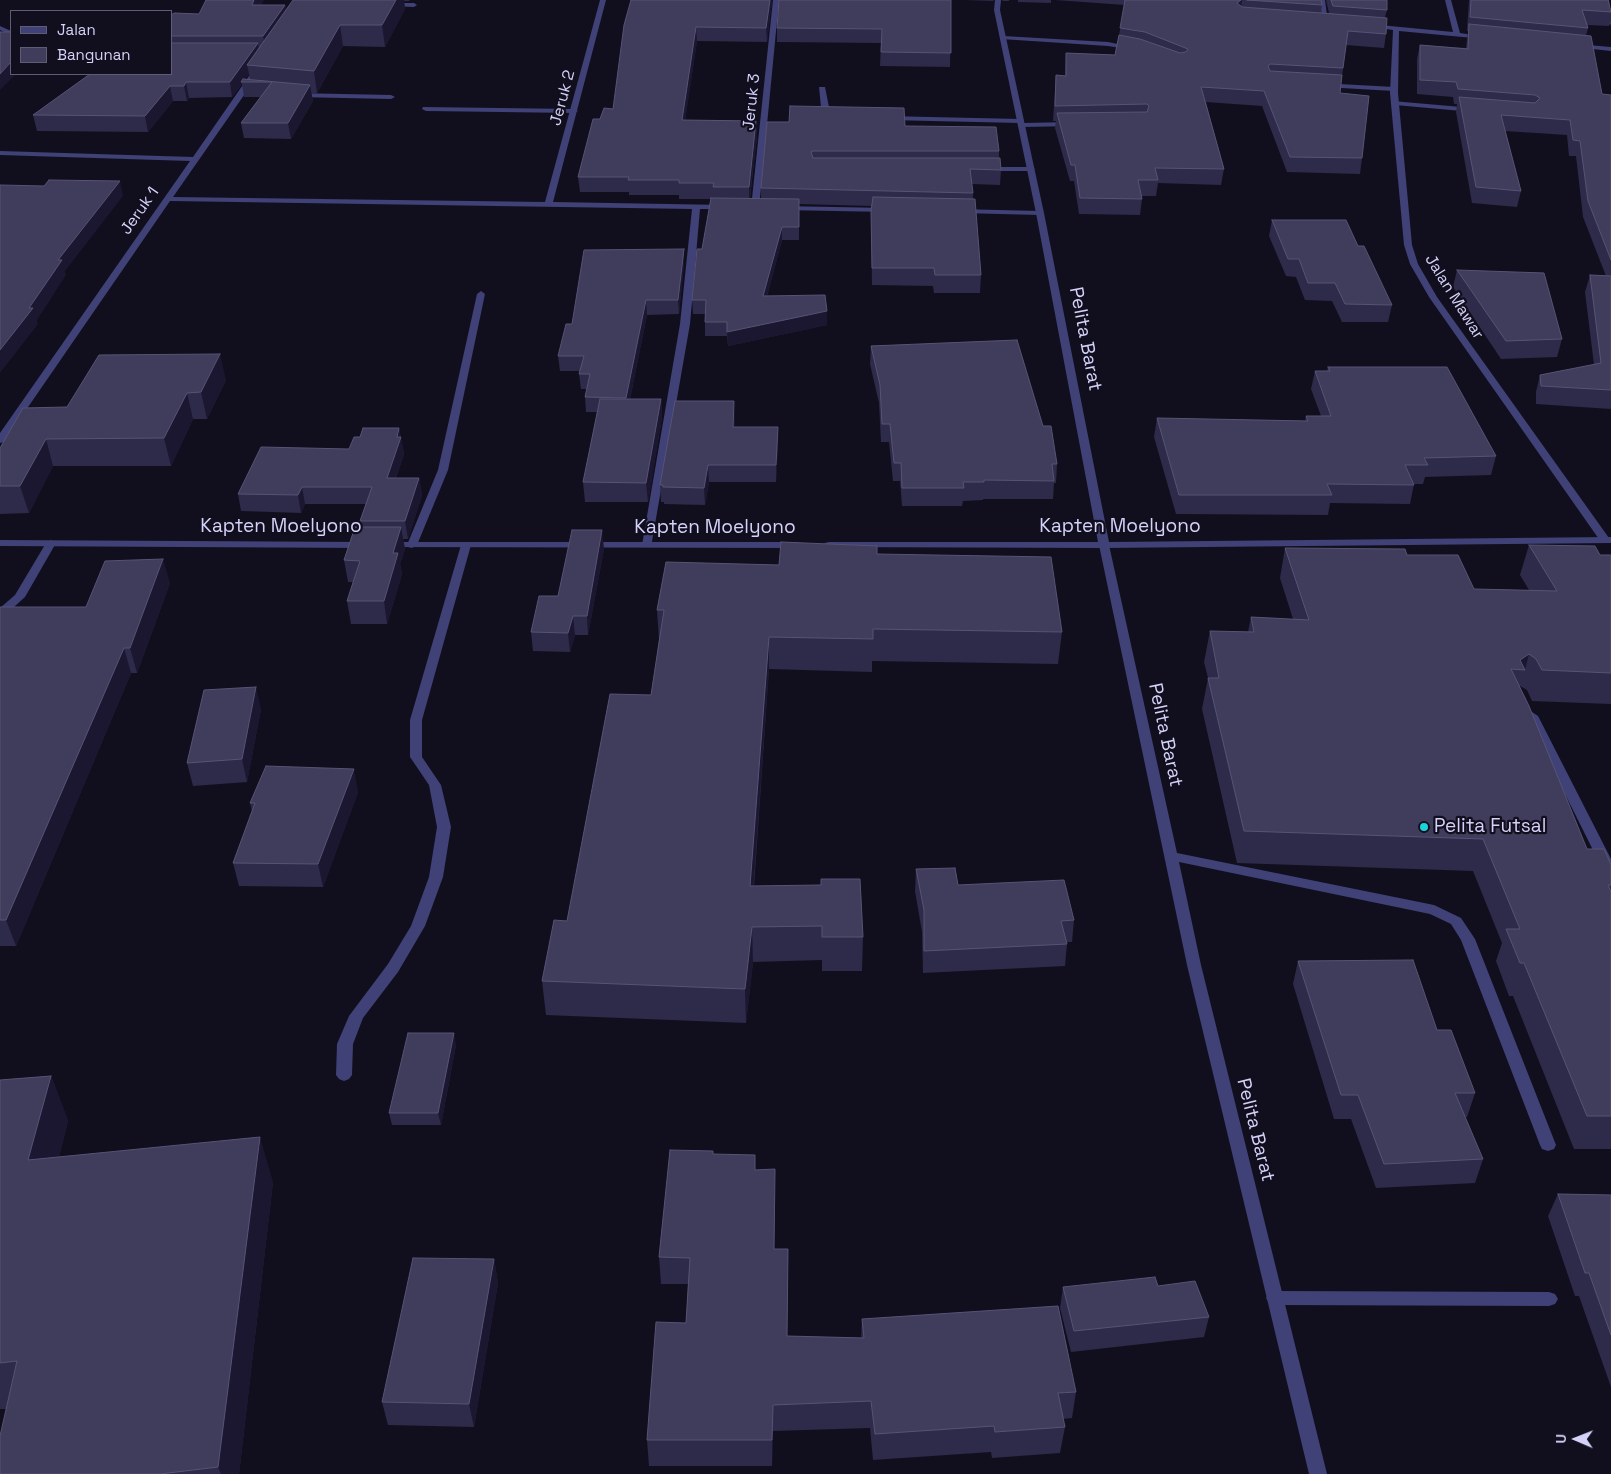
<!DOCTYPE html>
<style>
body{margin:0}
#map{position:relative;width:1611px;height:1474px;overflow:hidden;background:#110f1e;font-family:"Space Grotesk",sans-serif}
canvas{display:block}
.legend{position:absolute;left:10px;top:10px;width:162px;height:65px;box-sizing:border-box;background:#110f1e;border:1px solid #5f5d76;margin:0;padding:6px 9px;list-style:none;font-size:15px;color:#d4d2f9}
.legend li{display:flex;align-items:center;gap:10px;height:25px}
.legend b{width:25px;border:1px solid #5f5d76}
.north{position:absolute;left:1551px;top:1414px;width:50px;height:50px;-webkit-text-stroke:4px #110f1e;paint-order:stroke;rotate:271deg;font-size:14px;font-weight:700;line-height:20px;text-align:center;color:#d4d2f9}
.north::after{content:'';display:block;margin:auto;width:18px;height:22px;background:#d4d2f9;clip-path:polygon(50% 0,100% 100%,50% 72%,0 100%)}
</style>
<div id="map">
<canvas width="1611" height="1474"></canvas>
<ul class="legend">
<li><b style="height:6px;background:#404177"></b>Jalan</li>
<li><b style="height:14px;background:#403c5c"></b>Bangunan</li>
</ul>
<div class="north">U</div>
</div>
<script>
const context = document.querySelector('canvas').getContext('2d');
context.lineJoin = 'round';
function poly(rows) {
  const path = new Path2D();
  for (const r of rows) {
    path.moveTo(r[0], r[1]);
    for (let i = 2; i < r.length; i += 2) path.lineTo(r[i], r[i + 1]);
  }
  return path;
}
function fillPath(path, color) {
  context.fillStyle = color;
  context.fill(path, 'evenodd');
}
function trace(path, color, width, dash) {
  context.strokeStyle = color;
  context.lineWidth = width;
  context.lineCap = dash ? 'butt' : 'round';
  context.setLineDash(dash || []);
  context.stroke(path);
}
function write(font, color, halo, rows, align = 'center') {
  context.font = font + ' "Space Grotesk",sans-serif';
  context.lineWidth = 4.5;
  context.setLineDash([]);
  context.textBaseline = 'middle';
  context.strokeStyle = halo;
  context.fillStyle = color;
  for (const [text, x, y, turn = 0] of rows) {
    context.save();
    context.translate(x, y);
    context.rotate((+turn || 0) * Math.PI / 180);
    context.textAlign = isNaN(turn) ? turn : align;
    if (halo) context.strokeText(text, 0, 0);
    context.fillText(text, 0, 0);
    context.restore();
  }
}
const service = poly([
 [387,3,414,3,417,5,414,7,389,6,387,5,387,3],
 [1003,36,1108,42,1137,48,1134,50,1108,46,1001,39,1000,38,1003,36],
 [1321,83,1394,87,1398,89,1394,91,1324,87,1321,87,1321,83],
 [819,87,825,87,829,107,831,111,841,114,841,118,825,114,821,107,819,87],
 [293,93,391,95,395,97,391,99,296,97,293,97,293,93],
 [1392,101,1473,108,1477,110,1473,112,1395,105,1392,105,1392,101],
 [423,107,574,109,578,111,574,113,426,111,422,109,423,107],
 [885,116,1020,119,1024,121,1020,123,888,120,884,118,885,116],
 [1072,122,1076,124,1075,126,1022,127,1018,125,1022,123,1072,122],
 [983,167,1031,167,1035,169,1031,171,983,171,983,167],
 [481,291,485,294,448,470,417,545,412,548,408,547,407,545,438,470,477,294,481,291],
 [51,540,56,543,25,597,4,616,0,617,0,608,15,595,46,543,51,540],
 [466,542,471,545,422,720,422,757,441,785,451,827,443,877,425,926,398,972,363,1018,353,1044,352,1075,349,1079,344,1081,339,1079,336,1075,337,1044,349,1016,388,964,411,926,429,877,437,827,429,785,410,757,410,720,461,545,466,542],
 [1275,1291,1549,1292,1555,1294,1558,1299,1555,1304,1549,1306,1275,1305,1269,1303,1266,1298,1269,1293,1275,1291]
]);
const minor = poly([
 [600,0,606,0,553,202,725,205,729,207,725,209,700,209,690,324,651,547,643,547,642,545,680,324,692,209,170,201,4,442,0,443,0,433,190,161,0,155,0,151,193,157,249,76,252,76,256,78,173,197,545,202,600,0],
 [773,0,779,0,759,208,755,210,751,208,773,0],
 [1319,0,1325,0,1328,23,1323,22,1319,0],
 [1445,0,1451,0,1460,33,1487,37,1484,39,1399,31,1398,93,1412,245,1418,264,1437,297,1609,538,1610,540,1609,542,1601,542,1429,297,1410,264,1404,245,1390,93,1393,30,1366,26,1369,24,1453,32,1445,0],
 [1603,0,1609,0,1611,25,1608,23,1603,0],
 [0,26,11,31,11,35,0,30,0,26],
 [1576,44,1611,47,1611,51,1574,47,1574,45,1576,44],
 [780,206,888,208,892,210,888,212,783,210,780,210,780,206],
 [957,209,1040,211,1044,213,1040,215,960,213,957,213,957,209],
 [1104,542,1109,545,1177,853,1434,905,1461,918,1475,939,1556,1145,1554,1149,1548,1151,1542,1149,1540,1145,1461,940,1451,924,1430,914,1179,862,1201,965,1327,1474,1309,1474,1187,965,1099,545,1104,542],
 [1532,712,1538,716,1611,859,1611,877,1606,875,1604,872,1526,716,1532,712]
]);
const tertiary = poly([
 [995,0,1001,0,1000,10,1044,213,1109,542,1611,537,1611,543,1104,548,825,547,824,545,825,543,829,542,1098,542,1036,213,994,10,995,0],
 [0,540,366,542,371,545,366,548,0,546,0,540],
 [389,542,796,542,801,545,796,548,385,547,384,545,389,542]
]);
const wall = poly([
 [293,0,410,0,409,1,404,1,405,9,385,47,343,46,317,93,311,93,313,101,291,139,244,138,241,123,260,97,244,97,242,84,232,97,189,98,187,101,173,101,148,132,37,131,33,115,171,74,171,15,199,14,261,5,285,5,286,10],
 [249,74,250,79,245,79],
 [631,0,772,0,767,42,697,41,685,120,756,121,757,136,750,198,761,199,761,188,767,122,905,126,999,151,999,158,1001,170,1000,185,972,184,973,193,973,199,981,275,980,293,934,293,933,286,872,285,871,228,872,206,799,204,799,240,782,240,767,296,827,325,728,346,727,336,705,336,705,314,693,314,692,300,702,249,711,199,679,199,679,195,629,195,629,192,580,192,578,177,600,119,613,109],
 [951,0,950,67,880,66,881,43,777,42,777,28],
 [965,0,994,0,993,1],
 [1002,0,1009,0,1009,1,1003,1],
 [1018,0,1051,0,1051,3,1018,2],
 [1055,0,1321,0,1322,5,1321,13,1329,13,1326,0,1387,0,1387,10,1385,17,1386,34,1384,48,1346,45,1340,93,1362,158,1360,174,1287,172,1262,106,1206,102,1224,169,1221,185,1158,183,1156,196,1142,196,1142,199,1140,215,1079,214,1074,181,1070,181,1055,128,1056,121,1053,121,1056,75,1065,76,1066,53,1115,55,1125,5],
 [1469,0,1608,0,1610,9,1611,10,1611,19,1609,26,1587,25,1588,28,1586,36,1602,94,1611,95,1611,409,1536,404,1536,392,1540,375,1594,365,1585,292,1590,275,1606,276,1583,217,1576,156,1569,156,1567,135,1505,131,1521,191,1517,207,1472,203,1456,112,1457,104,1454,104,1453,97,1417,94,1417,59,1420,45,1466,48,1468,31,1467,31],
 [1272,220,1358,246,1392,305,1388,322,1342,322,1332,301,1305,300,1296,277,1286,276,1269,236],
 [684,249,684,263,679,314,647,315,630,399,661,399,662,417,648,502,585,502,583,482,597,412,586,412,585,397,587,389,581,389,579,374,580,371,560,371,558,356],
 [1457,270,1562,339,1557,357,1501,359,1453,287],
 [871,346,1043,426,1057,464,1056,483,1054,483,1053,499,983,499,983,500,963,501,962,506,902,506,900,481,893,481,889,442,881,442,879,403,870,364],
 [1328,367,1496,456,1491,475,1425,477,1423,484,1414,484,1410,504,1330,503,1328,515,1176,514,1154,437,1157,418,1305,421,1306,416,1321,416,1311,389,1315,371,1327,371],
 [226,380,207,419,193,419,171,466,53,466,29,513,0,514,0,448,67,407],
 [735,417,734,427,778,443,776,482,709,482,705,505,664,504,664,502,661,502,660,485],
 [399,428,404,454,396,478,419,478,422,495,408,539,403,539,405,549,400,564,402,574,387,624,351,624,347,601,353,582,348,582,344,560,361,527,360,521,366,504,305,504,301,513,241,511,238,494,349,449,360,437],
 [1529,545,1600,555,1611,555,1611,704,1532,701,1527,690,1520,686,1520,687,1587,849,1611,865,1611,1149,1574,1149,1513,996,1509,996,1496,961,1502,943,1473,871,1237,863,1202,709,1208,678,1204,662,1210,631,1248,632,1251,617,1293,619,1280,578,1285,548,1407,555,1474,589,1529,590,1520,575],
 [604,549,588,635,575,635,570,652,533,651,531,632,558,596],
 [877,554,1062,632,1058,664,872,661,872,672,769,669,754,886,863,937,862,971,822,971,822,960,753,962,746,1023,546,1015,542,981,567,921,651,695,659,640,657,610,779,565],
 [170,583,137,673,131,673,16,946,0,946,0,607,86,607],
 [261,709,247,782,193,786,187,763],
 [358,792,323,887,239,886,233,863,252,811,250,803],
 [916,869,958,885,1074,920,1072,942,1067,942,1067,944,1065,966,923,973,922,932,915,891],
 [1298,961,1437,1030,1475,1093,1467,1117,1465,1117,1483,1159,1475,1183,1376,1188,1351,1119,1334,1119,1293,984],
 [456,1045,441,1125,392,1125,389,1113],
 [51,1076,68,1121,59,1157,273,1182,239,1474,0,1474,6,1409,0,1409,0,1080],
 [713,1154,755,1170,775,1196,774,1249,788,1249,787,1336,861,1338,862,1319,1076,1392,1072,1418,1063,1419,1065,1427,1060,1453,992,1458,991,1452,873,1460,870,1428,773,1431,772,1466,649,1466,647,1440,686,1323,688,1284,661,1284,659,1257],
 [1558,1194,1611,1195,1611,1387,1579,1296,1575,1296,1548,1216],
 [494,1259,498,1283,474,1427,388,1425,382,1402],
 [1158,1286,1209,1317,1204,1337,1071,1352,1060,1308,1063,1287]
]);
const shadedWall = poly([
 [254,0,264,0,254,19,252,5],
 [396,0,404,0,405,9,385,47,382,25],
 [770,0,772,0,767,42,766,28],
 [1242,0,1240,13,1237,3],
 [285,5,288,19,266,50,263,36],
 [340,25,343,46,317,93,314,71],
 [696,27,697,41,683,135,682,120],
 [258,43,260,58,247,65,249,74,243,82,241,82,242,84,232,97,230,82],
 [11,62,11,74,16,74,0,90,0,74],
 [186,82,189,98,187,101,184,86],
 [310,85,313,101,291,139,288,123],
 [170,86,173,101,148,132,145,116],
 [756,121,757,136,749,203,749,187],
 [120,181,123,196,65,271,66,275,37,320,38,324,0,373,0,350,29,308,58,260],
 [782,227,782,240,763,310,763,296],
 [684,249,684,263,679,314,678,300],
 [646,300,647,315,627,413,626,398],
 [827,311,827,325,728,346,727,332],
 [220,354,226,380,207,419,201,392],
 [187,393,193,419,171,466,164,438],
 [661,399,662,417,648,502,646,483],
 [734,401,735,417,734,443,733,427],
 [778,427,778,443,776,482,776,465],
 [399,428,404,454,390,495,387,478],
 [46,439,53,466,29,513,20,486],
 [708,465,709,482,705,505,704,488],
 [419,478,422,495,408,539,405,521],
 [302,487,305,504,301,513,298,495],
 [401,527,405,549,400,564,402,574,387,624,384,601,393,553],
 [602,530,604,549,588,635,587,616],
 [163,559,170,583,137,673,130,648],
 [573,616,575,635,570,652,568,633],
 [769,637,769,669,751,920,750,886],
 [124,648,131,673,16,946,6,920],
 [1529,654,1525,670,1520,660],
 [256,687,261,709,247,782,242,759],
 [354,769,358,792,323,887,318,864],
 [752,927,753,962,746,1023,745,989],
 [454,1033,456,1045,441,1125,438,1113],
 [51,1076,68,1121,47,1206,28,1160],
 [260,1137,273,1182,239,1474,221,1474,218,1467],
 [775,1169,775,1196,774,1275,774,1249],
 [788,1249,788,1275,787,1363,787,1336],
 [494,1259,498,1283,474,1427,469,1404],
 [773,1405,773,1431,772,1466,772,1440]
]);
const building = poly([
 [206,0,254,0,252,5,285,5,263,36,171,36,171,15,174,13,199,14,206,0],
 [293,0,396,0,382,25,340,25,314,71,247,65,293,0],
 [631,0,770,0,766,28,696,27,682,120,756,121,749,187,713,187,714,183,679,183,679,180,628,180,629,177,578,177,593,119,600,119,604,108,613,109,624,25,631,0],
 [779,0,951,0,951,53,881,52,882,29,777,28,779,0],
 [1125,0,1241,0,1237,3,1242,7,1387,18,1386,34,1348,31,1343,68,1270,64,1268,66,1270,71,1342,75,1340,93,1369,96,1362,158,1290,157,1264,91,1201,87,1224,169,1155,168,1158,180,1138,180,1142,199,1080,198,1075,165,1071,165,1057,113,1147,112,1149,106,1147,104,1055,106,1056,75,1066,76,1066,53,1115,55,1119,35,1140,39,1180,53,1186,52,1188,49,1145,32,1120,28,1125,0],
 [1247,0,1321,0,1322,5,1247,0],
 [1331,0,1387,0,1387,10,1333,6,1331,0],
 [1471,0,1608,0,1611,12,1582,10,1588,28,1470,17,1471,0],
 [1469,24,1591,36,1602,94,1611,95,1611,260,1588,201,1580,141,1573,140,1570,120,1501,115,1521,191,1476,187,1459,97,1535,103,1540,98,1535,95,1458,89,1456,82,1420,80,1420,45,1468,49,1469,24],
 [0,32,11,32,11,62,0,74,0,32],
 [171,43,258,43,230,82,186,82,184,86,170,86,145,116,33,115,90,74,171,74,171,43],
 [243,79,310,85,288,123,241,123,272,82,241,82,243,79],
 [790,106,904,108,905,126,996,127,999,151,813,151,811,152,813,158,1000,158,1001,170,970,169,973,193,761,188,767,122,789,122,790,106],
 [49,180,120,181,58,260,62,260,29,308,33,308,0,350,0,185,44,186,49,180],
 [873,197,975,199,981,275,935,275,934,268,872,268,871,211,873,197],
 [711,198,799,199,799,227,782,227,763,296,825,295,827,311,727,332,727,322,705,322,706,300,692,300,697,249,702,249,711,198],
 [1272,220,1346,220,1358,246,1364,246,1392,305,1345,304,1335,283,1308,283,1299,259,1288,259,1272,220],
 [684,249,678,300,646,300,626,398,585,397,590,374,579,374,584,356,558,356,566,324,572,324,584,250,684,249],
 [1457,270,1544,273,1562,339,1506,341,1457,270],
 [1590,275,1611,276,1611,390,1541,386,1540,375,1601,363,1590,275],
 [1017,340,1043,426,1051,426,1057,464,1052,464,1054,481,984,480,984,482,963,482,964,488,902,488,901,463,894,463,890,424,882,424,880,385,871,346,1017,340],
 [220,354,201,392,187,393,164,438,46,439,20,486,0,486,0,448,23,408,67,407,99,355,220,354],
 [1328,367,1447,367,1496,456,1424,458,1428,465,1405,465,1414,485,1327,484,1332,495,1179,495,1157,418,1308,421,1306,416,1331,416,1315,371,1330,371,1328,367],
 [600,399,661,399,646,483,583,482,600,399],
 [675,401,734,401,733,427,778,427,776,465,708,465,704,488,663,487,663,485,660,485,675,401],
 [363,428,399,428,397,437,401,437,387,478,419,478,405,521,360,521,372,487,302,487,298,495,238,494,261,447,349,449,354,437,360,437,363,428],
 [355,527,401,527,393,553,398,553,384,601,347,601,360,561,344,560,355,527],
 [572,530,602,530,587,616,573,616,568,633,531,632,539,596,558,596,572,530],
 [781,542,877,546,877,554,1051,557,1062,632,873,629,873,639,769,637,750,886,821,885,821,879,860,879,863,937,822,937,822,926,752,927,745,989,542,981,554,920,567,921,610,694,651,695,664,610,657,610,666,562,779,565,781,542],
 [1529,545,1595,546,1600,555,1611,555,1611,673,1542,670,1536,659,1529,654,1520,660,1525,670,1511,669,1529,706,1587,849,1604,849,1611,865,1611,885,1608,885,1611,892,1611,1116,1587,1116,1524,963,1520,963,1506,929,1520,929,1483,839,1244,831,1208,678,1219,678,1210,631,1254,632,1251,617,1309,620,1285,548,1405,549,1407,555,1458,555,1474,589,1557,591,1529,545],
 [163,559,130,648,124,648,6,920,0,920,0,607,86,607,105,561,163,559],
 [256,687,242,759,187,763,204,690,256,687],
 [266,766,354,769,318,864,233,863,255,803,250,803,266,766],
 [955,868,958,885,1064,880,1074,920,1061,921,1067,944,924,951,924,910,916,869,955,868],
 [1413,960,1437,1030,1451,1030,1475,1093,1455,1093,1483,1159,1384,1164,1358,1095,1341,1095,1298,961,1413,960],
 [408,1033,454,1033,438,1113,389,1113,408,1033],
 [51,1076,28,1160,260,1137,218,1467,160,1474,0,1474,0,1436,17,1361,0,1363,0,1080,51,1076],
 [670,1150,713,1151,713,1154,755,1155,755,1170,775,1169,774,1249,788,1249,787,1336,864,1338,862,1319,1058,1306,1076,1392,1058,1393,1065,1427,995,1432,994,1426,875,1434,871,1401,773,1405,772,1440,647,1440,656,1322,686,1323,690,1258,659,1257,670,1150],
 [1558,1194,1611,1195,1611,1335,1589,1273,1585,1273,1558,1194],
 [413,1258,494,1259,469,1404,382,1402,413,1258],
 [1155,1277,1158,1286,1195,1281,1209,1317,1074,1331,1063,1287,1155,1277]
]);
const markers = [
 [1424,827,5,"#1dd2d9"]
];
const farStreetnames = [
 ["Jeruk 2",563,98,-75],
 ["Jeruk 3",752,102,-84],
 ["Jeruk 1",140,211,-55],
 ["Jalan Mawar",1454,297,58]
];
const streetNames = [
 ["Pelita Barat",1085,339,79],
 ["Kapten Moelyono",281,527],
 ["Kapten Moelyono",1120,527],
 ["Kapten Moelyono",715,528],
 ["Pelita Barat",1165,735,78],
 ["Pelita Barat",1255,1130,76]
];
const poiNames = [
 ["Pelita Futsal",1434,827]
];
fillPath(service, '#404177');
fillPath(minor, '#404177');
fillPath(tertiary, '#404177');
fillPath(wall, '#2e2a49');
fillPath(shadedWall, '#1b1730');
fillPath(building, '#403c5c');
trace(building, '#575375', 1);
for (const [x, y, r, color] of markers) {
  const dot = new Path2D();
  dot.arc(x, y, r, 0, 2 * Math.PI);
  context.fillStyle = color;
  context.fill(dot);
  trace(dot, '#110f1e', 2);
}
write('16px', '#d4d2f9', '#110f1e', farStreetnames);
write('19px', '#d4d2f9', '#110f1e', streetNames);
write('19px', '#d4d2f9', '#110f1e', poiNames, 'left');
</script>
